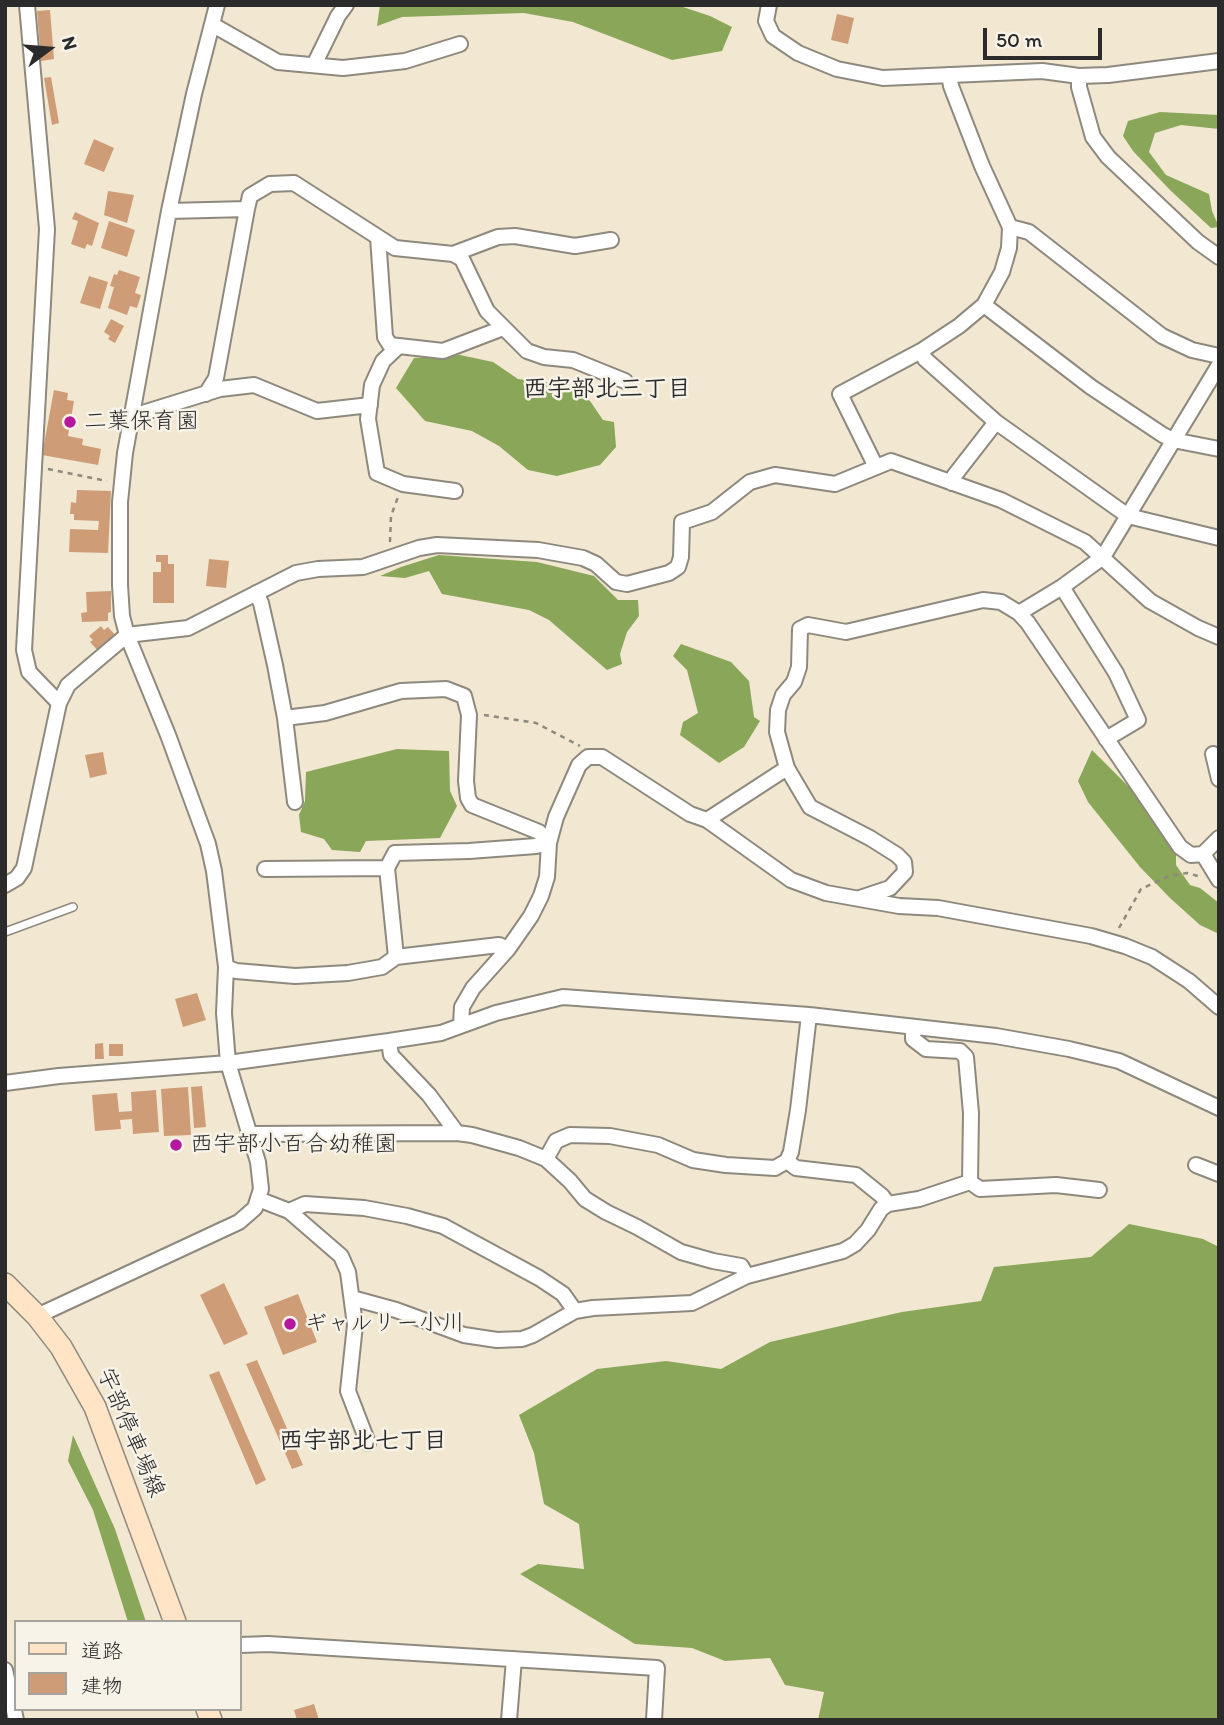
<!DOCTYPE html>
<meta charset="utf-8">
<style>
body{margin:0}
#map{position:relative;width:1224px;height:1725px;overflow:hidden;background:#f2e7d0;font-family:Itim,"Klee One",sans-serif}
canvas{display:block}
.frame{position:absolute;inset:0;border:7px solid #2b2b2b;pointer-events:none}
.legend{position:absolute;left:14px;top:1620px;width:228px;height:91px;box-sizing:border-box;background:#f7f3e8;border:2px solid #a5a39c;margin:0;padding:9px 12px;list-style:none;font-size:21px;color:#2b2b2b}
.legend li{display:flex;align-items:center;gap:14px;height:35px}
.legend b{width:35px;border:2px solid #a5a39c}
.north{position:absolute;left:14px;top:14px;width:70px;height:70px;-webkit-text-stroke:5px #f7f3e8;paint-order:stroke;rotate:74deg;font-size:19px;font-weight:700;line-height:28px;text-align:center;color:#2b2b2b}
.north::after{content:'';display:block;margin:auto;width:24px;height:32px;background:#2b2b2b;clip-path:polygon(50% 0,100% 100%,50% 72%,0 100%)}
.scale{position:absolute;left:983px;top:28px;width:119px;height:32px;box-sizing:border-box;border:4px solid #2b2b2b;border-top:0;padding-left:9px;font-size:21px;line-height:24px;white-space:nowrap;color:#2b2b2b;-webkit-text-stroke:5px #f7f3e8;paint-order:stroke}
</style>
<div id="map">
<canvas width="1224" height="1725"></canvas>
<div class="frame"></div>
<ul class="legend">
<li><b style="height:9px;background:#ffe4c6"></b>道路</li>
<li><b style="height:19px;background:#ce9d77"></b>建物</li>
</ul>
<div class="north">N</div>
<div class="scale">50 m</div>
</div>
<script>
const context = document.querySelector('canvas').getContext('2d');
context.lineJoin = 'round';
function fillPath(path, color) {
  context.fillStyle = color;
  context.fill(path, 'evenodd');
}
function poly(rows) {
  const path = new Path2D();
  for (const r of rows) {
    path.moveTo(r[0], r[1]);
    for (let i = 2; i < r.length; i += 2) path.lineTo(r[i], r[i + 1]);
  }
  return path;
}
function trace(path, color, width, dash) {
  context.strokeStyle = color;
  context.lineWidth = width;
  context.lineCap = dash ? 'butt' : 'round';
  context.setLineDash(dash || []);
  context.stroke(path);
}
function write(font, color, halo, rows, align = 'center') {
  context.font = font + ' Itim,"Klee One",sans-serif';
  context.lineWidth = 5;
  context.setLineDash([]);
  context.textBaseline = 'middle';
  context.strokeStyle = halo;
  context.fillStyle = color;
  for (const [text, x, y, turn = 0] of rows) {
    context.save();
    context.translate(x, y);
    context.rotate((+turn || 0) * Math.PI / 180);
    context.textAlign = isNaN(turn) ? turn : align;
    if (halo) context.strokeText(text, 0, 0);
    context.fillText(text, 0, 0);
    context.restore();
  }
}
const forest = poly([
 [380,5,677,5,710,16,732,27,722,51,672,60,573,22,524,13,402,17,377,26],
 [1160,112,1219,115,1219,129,1181,125,1155,133,1149,152,1166,175,1209,194,1212,211,1219,227,1211,228,1170,190,1133,151,1123,136,1128,121],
 [460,355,493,362,518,379,561,384,590,401,603,420,614,422,616,447,600,465,557,476,528,470,499,446,472,431,425,421,396,388,414,358],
 [439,555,537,562,594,576,618,600,638,600,639,616,627,632,620,654,622,664,607,670,549,620,529,610,442,594,429,571,405,578,380,576,401,567],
 [681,644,731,662,749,681,754,717,760,721,744,747,719,763,680,735,683,722,698,713,687,670,673,656],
 [397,749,449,751,450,791,457,806,440,838,366,841,360,852,332,850,324,839,301,832,299,815,305,801,306,772],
 [1092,750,1130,788,1176,852,1176,865,1190,885,1200,888,1219,903,1219,934,1200,925,1170,898,1140,867,1088,802,1078,781],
 [1129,1224,1203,1239,1219,1247,1219,1720,818,1720,824,1692,785,1685,770,1658,725,1661,692,1648,635,1644,520,1574,538,1564,584,1569,579,1524,544,1504,534,1453,519,1415,597,1369,666,1361,721,1369,770,1342,902,1312,981,1301,994,1267,1091,1257],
 [73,1435,115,1529,146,1622,128,1622,93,1510,68,1461]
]);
const building = poly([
 [50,10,54,59,41,61,37,11],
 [837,14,854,18,848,44,831,40],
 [51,77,59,123,52,125,44,78],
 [94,139,114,148,104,172,84,164],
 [108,191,134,195,127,223,104,215],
 [75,212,99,223,92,246,87,244,85,249,71,244,78,221,72,219],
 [109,221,135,230,127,257,101,248],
 [119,270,140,277,135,293,141,295,137,308,130,306,127,315,108,308,114,287,110,286,114,274,117,275],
 [89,276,108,282,100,309,80,303],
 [111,319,124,326,115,343,108,339,110,336,104,332],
 [54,390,68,393,67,400,74,401,68,436,83,439,82,445,101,449,98,465,42,455],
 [77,490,111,491,108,553,69,552,70,529,98,530,99,521,74,520,74,514,70,514,71,502,76,503],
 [156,555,168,555,168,564,174,564,174,603,153,603,153,572,161,572,161,562,156,562],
 [209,559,229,561,226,588,206,586],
 [111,591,111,612,108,613,108,621,82,622,81,613,87,612,86,592],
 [101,626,104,630,108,627,116,636,98,651,90,642,93,640,89,636],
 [103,752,107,774,90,778,85,755],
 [197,993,206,1020,183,1027,175,999],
 [103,1043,104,1059,95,1059,95,1044],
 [109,1044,123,1044,123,1056,109,1056],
 [202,1086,206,1127,194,1128,191,1087],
 [188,1087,191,1135,164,1136,161,1089],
 [156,1090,159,1132,133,1134,132,1119,120,1120,121,1129,95,1131,92,1095,117,1093,119,1112,132,1111,131,1092],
 [224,1283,248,1334,224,1345,200,1295],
 [298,1294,317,1342,283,1355,264,1307],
 [257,1360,303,1465,292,1469,246,1364],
 [219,1371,266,1480,256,1485,209,1375],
 [314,1704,319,1720,297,1720,294,1710]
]);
const path = poly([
 [48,469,107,481],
 [390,542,391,516,398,497],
 [484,715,536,723,580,746],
 [1119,928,1141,889,1169,876,1187,873,1198,876]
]);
const service = poly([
 [5,932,73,907]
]);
const minor = poly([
 [27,5,47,229,24,650,29,672,59,703],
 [769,5,766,21,773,36,798,53,837,69,883,78,1042,71,1079,76,1108,75,1219,61],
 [213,25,278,62,343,68,405,61,460,44],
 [314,65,338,16,346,5],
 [1079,76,1079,87,1093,137,1108,157,1198,242,1219,257],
 [169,211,247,209,250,196,270,184,294,183,395,248,453,254,498,237,515,236,575,246,611,240],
 [1010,227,1029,232,1162,336,1192,350,1219,356],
 [378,237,385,337,390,345,443,351,503,328],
 [453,254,462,259,487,311,527,351,544,357,573,360,625,381],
 [984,305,1091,387,1163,435,1173,440,1219,449],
 [399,346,383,361,372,385,368,419,377,473,403,484,455,491],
 [921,351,925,359,996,422,1128,516,1219,538],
 [206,394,216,378,247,209],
 [133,416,220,389,254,385,317,411,370,405],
 [876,467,840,394,921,351,959,326,984,305,1002,272,1009,248,1010,227,982,166,951,86,949,75],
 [952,483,954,476,996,422],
 [1062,587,1116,673,1138,720,1106,739],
 [256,593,261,603,275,665,285,718,295,802],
 [1019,613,1062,587,1103,557,1219,365],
 [285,718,325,713,401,691,446,689,464,696,469,715,466,781,468,798,472,805,539,832,549,843,547,877,541,896,531,916,508,949,473,988,462,1007,461,1024],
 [1213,754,1219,779],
 [707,820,787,768],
 [1203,854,1219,838],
 [387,868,396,957],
 [265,869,387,868,395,853,469,851,536,846,549,843,556,817,579,765,588,757,602,757,690,814,707,820,791,880,826,893,899,906,938,908,1091,936,1125,946,1152,957,1189,981,1219,1007],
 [5,885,17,878,24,868,59,703,68,685,127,635,188,628,296,573,318,569,363,567,419,548,437,545,538,550,583,558,596,564,616,582,627,584,669,573,678,567,681,557,682,522,712,512,750,482,775,475,835,484,891,461,1001,500,1085,542,1150,601,1198,628,1219,637],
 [860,898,890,888,905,872,904,862,897,855,870,838,810,807,787,768,777,732,778,710,783,695,794,682,799,667,800,629,808,625,846,632,983,600,1001,602,1019,613,1028,623,1180,847,1191,855,1203,854,1219,880],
 [226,967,236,971,295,976,348,973,382,967,396,957,499,945,508,949],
 [913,1027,913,1039,926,1049,960,1051,966,1057,971,1113,970,1182],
 [389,1041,391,1055,429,1095,457,1133],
 [5,1083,59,1076,228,1063,389,1041,441,1033,496,1013,563,997,809,1015,996,1036,1069,1049,1119,1061,1219,1108],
 [249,1134,457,1133,472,1135,519,1148,546,1159,570,1181,585,1199,606,1212,637,1227,681,1252,713,1261,741,1266,747,1276],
 [546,1159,556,1141,570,1135,610,1136,658,1145,693,1160,726,1165,775,1168,787,1161,791,1152,798,1110,809,1015],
 [787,1161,796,1168,856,1175,882,1196,888,1204],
 [1196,1165,1219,1174],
 [258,1199,289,1211,305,1204,364,1208,407,1216,443,1226,539,1278,563,1294,575,1311,593,1308,692,1303,747,1276,843,1251,855,1244,868,1230,881,1209,888,1204,919,1199,970,1182,980,1189,1056,1185,1099,1190],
 [289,1211,341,1256,348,1272,355,1325,348,1391,368,1443],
 [352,1298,396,1310,464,1335,497,1340,522,1339,533,1335,575,1311],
 [37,1316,239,1222,255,1208,261,1189,258,1162,228,1063,224,1013,226,967,214,871,208,844,168,735,127,635,122,616,120,585,120,502,125,453,169,211,194,94,217,5],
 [240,1645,268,1644,657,1668,654,1720],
 [5,1670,16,1720],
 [509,1720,514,1659]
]);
const secondary = poly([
 [5,1284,37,1316,61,1347,95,1407,175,1622],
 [207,1709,211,1720]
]);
const markers = [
 [70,422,7,"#b5179e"],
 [176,1145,7,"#b5179e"],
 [290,1324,7,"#b5179e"]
];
const poiNames = [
 ["二葉保育園",84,422],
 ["西宇部小百合幼稚園",190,1145],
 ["ギャルリー小川",304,1324]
];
const streetNames = [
 ["宇部停車場線",130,1433,67]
];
const neighbourhoodNames = [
 ["西宇部北三丁目",607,390],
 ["西宇部北七丁目",363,1442]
];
fillPath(forest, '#89a659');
fillPath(building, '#ce9d77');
trace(service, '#8e897e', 10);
trace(minor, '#8e897e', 18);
trace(secondary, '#8e897e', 24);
trace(path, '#8e897e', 2.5, [5, 5]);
trace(service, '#fff', 7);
trace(minor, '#fff', 14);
trace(secondary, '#ffe4c6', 21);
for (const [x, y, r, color] of markers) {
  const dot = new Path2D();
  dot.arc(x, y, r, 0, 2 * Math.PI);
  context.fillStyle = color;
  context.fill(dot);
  trace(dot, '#f7f3e8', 2.5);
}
write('23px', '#2b2b2b', '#f7f3e8', poiNames, 'left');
write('23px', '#2b2b2b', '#f7f3e8', streetNames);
write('bold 24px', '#2b2b2b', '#f7f3e8', neighbourhoodNames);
</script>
